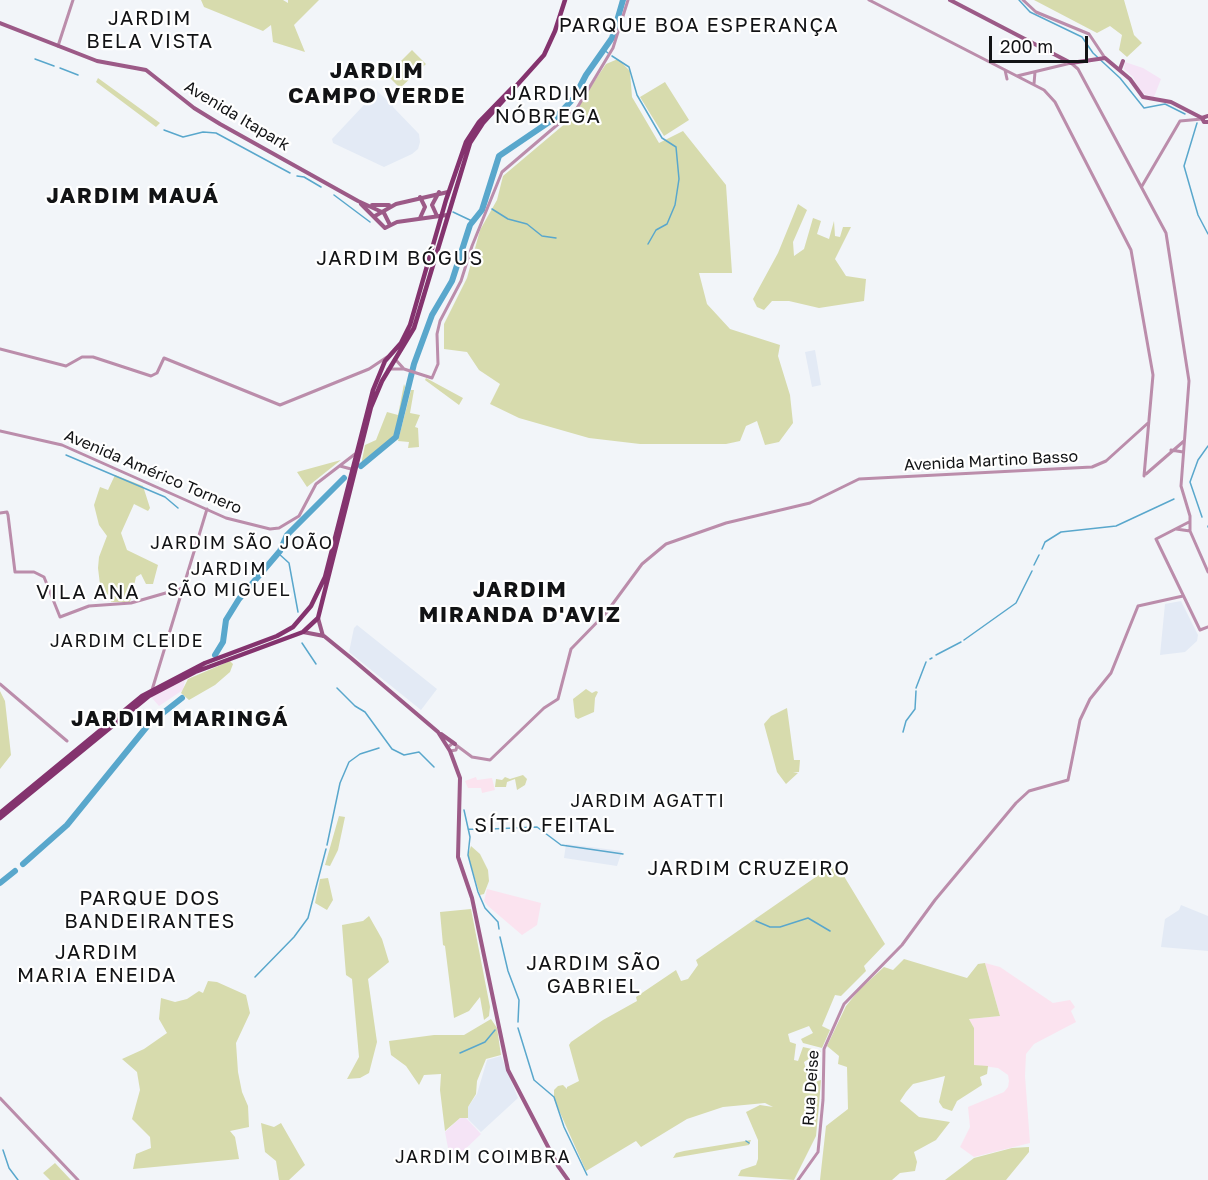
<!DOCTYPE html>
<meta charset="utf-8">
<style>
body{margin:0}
#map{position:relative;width:1208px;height:1180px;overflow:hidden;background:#f2f5f9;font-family:"Golos Text",sans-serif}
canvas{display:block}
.scale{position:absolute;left:989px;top:36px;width:99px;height:27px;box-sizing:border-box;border:3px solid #121315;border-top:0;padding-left:8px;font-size:18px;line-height:21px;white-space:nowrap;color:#121315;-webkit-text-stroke:4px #fff;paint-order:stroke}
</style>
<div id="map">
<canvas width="1208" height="1180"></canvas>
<div class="scale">200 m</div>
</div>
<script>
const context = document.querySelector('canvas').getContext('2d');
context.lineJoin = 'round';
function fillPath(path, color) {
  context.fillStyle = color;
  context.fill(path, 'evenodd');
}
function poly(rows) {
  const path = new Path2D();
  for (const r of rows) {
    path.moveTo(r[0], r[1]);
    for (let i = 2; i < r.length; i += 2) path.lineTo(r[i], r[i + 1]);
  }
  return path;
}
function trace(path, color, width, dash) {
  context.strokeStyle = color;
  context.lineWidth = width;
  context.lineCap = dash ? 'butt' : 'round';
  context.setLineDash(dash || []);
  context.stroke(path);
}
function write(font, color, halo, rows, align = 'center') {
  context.font = font + ' "Golos Text",sans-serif';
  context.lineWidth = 4.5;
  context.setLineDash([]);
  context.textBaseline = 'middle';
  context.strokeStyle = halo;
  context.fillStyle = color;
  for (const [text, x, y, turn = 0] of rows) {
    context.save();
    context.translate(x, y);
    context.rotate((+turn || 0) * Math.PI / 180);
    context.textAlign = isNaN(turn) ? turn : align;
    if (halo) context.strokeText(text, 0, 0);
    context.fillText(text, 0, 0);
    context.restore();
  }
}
const built = poly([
 [377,91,389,102,394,97,393,107,419,134,420,142,418,149,412,154,384,167,333,143,332,139],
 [815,350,821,385,812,387,805,352],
 [1181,601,1198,635,1197,641,1185,652,1160,655,1165,604],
 [357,625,437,689,421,710,349,652,354,628],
 [566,844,622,851,617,866,564,858],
 [1181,905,1208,916,1208,951,1161,947,1165,919,1179,910],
 [501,1056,518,1098,481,1132,468,1119,468,1107,477,1094,487,1060]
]);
const industrial = poly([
 [476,777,477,780,492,778,495,790,482,793,481,788,468,788,465,781],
 [487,889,541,903,537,925,522,935,488,906,484,901],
 [985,963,1000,967,1053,1003,1070,1000,1075,1007,1071,1011,1076,1022,1034,1044,1026,1054,1025,1076,1030,1143,974,1157,960,1147,970,1127,968,1107,1004,1092,1008,1087,1009,1081,1008,1075,998,1068,974,1065,974,1028,969,1019,1000,1016]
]);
const medical = poly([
 [1125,62,1143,68,1161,79,1154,97,1141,93,1133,77,1124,69],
 [185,680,183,690,159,706,151,697],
 [460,1118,466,1118,481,1134,457,1157,452,1148,448,1148,445,1132]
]);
const green = poly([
 [201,0,283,0,288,3,288,0,319,0,294,25,305,52,273,42,271,25,263,31,204,7],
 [1034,0,1124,0,1134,35,1142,43,1127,57,1119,50,1122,35,1110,26,1097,33],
 [412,50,426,64,400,88,387,75],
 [618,59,630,71,632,97,659,143,683,131,726,185,732,273,699,273,707,304,730,329,780,345,778,356,790,395,793,423,779,442,765,445,757,421,746,426,740,441,726,444,640,444,589,438,519,418,490,404,500,384,479,370,467,352,444,349,444,324,467,278,480,230,497,200,503,176,567,122,606,64],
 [98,78,160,123,156,127,96,82],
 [665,82,689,120,664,136,640,97],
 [798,204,807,210,793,242,794,256,804,249,813,218,821,221,817,234,829,239,834,221,835,236,840,237,843,227,851,227,835,259,846,276,866,279,864,301,819,308,789,301,772,301,764,310,757,307,753,299,778,253],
 [426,378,463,398,459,405,425,380],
 [404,384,405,387,396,436,380,451,361,465,365,445,376,440,387,412,398,415],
 [411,390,414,390,410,413,420,415,415,427,418,428,419,447,408,448,409,442,398,441],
 [341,460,307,487,297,472],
 [115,475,143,486,150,508,148,511,134,504,121,533,127,550,158,565,153,584,146,584,141,574,136,577,130,602,111,602,110,595,101,593,98,568,99,557,107,536,99,525,94,505,100,487,108,490],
 [230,661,233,664,230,672,215,685,189,700,181,693,188,679],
 [586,689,592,693,596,691,598,692,595,698,594,712,578,719,575,717,573,699],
 [0,691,5,701,11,755,0,769],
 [787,708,794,760,800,760,799,772,793,772,798,773,786,784,777,772,764,724,771,716],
 [523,775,527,779,525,785,517,790,515,779,507,782,506,787,495,787,496,779,502,780,505,777,510,779],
 [339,816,345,817,338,850,330,866,325,865],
 [471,846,480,854,488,870,489,881,484,894,480,895,468,855],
 [836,863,885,944,864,966,866,971,841,996,835,995,822,1026,830,1030,822,1048,803,1043,801,1039,813,1033,809,1026,788,1034,790,1042,796,1044,794,1060,798,1061,803,1047,821,1051,804,1062,810,1083,821,1080,819,1105,816,1136,794,1180,738,1176,741,1170,756,1165,758,1159,758,1140,746,1112,760,1105,773,1107,765,1103,723,1107,687,1119,641,1147,636,1141,586,1171,554,1099,554,1090,558,1086,563,1085,567,1089,567,1087,579,1081,569,1045,571,1042,603,1020,637,1001,636,997,676,970,681,981,688,979,698,965,696,960],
 [328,878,333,900,327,910,315,903,320,879],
 [471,909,490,1007,489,1016,484,1020,480,997,469,1011,454,1018,445,946,443,945,440,912],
 [369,916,382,939,389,962,368,979,377,1042,369,1073,360,1078,347,1079,359,1057,352,979,346,975,342,925,363,921],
 [904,959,967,978,978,964,985,963,1000,1016,969,1019,974,1028,974,1065,988,1066,987,1074,980,1077,982,1085,957,1101,952,1111,943,1108,939,1102,945,1076,913,1084,906,1092,900,1101,919,1117,950,1122,936,1140,914,1152,917,1162,915,1171,900,1173,892,1180,820,1180,826,1126,848,1109,847,1067,838,1064,839,1056,827,1046,846,1006,859,990,884,967,893,970],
 [208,981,217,982,246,995,250,1013,236,1043,238,1072,242,1092,248,1106,249,1127,230,1131,235,1137,239,1159,133,1169,136,1154,151,1148,150,1137,132,1119,140,1090,137,1072,122,1059,144,1049,167,1033,159,1019,161,998,175,1002,187,999,199,991,203,993],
 [491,1019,497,1028,501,1055,486,1059,477,1081,476,1094,468,1107,468,1118,460,1118,445,1131,440,1090,441,1074,424,1075,419,1085,406,1066,391,1055,389,1041,434,1035,464,1035],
 [261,1123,274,1127,281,1123,305,1165,289,1180,279,1180,276,1161,265,1152],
 [751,1140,749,1145,673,1158,676,1153,684,1151],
 [1029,1147,1029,1152,1006,1180,945,1180,974,1158,1012,1148],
 [55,1163,71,1180,50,1180,43,1173]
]);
const stream = poly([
 [1019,0,1030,12,1082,37,1093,53,1120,78,1144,108,1165,104,1185,114],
 [604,50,608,53],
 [612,56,629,67,637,95,662,138,676,147,679,179,675,205,667,224,656,230,648,244],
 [35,59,54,66],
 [60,68,78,75],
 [1197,123,1184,166,1198,215,1208,234],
 [164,130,183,137,203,132,216,133,290,173],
 [297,176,304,177,321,187],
 [334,195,370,222],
 [492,209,508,219,527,224,542,236,556,238],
 [453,212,472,221],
 [66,455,165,497,178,508],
 [1202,517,1190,482,1198,460,1208,446],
 [1208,526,1208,527],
 [1042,549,1045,542,1061,532,1116,526,1174,499],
 [278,553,289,563,298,612],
 [1034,565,1039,555],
 [964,640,1016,603,1032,571],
 [302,643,316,664],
 [936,655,961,642],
 [930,659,932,658],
 [337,688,355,706,365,712,392,749,404,755,419,752,434,767],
 [916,688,926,662],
 [903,732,906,721,915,709,916,691],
 [464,810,470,837,468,855,478,892,485,908,498,922,499,929],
 [468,829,485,830],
 [491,829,537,827,561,845,623,854],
 [327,845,340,783,349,762,360,754,379,748],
 [756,921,770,927,780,927,808,918,830,931],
 [500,937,508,971,519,1000,518,1022],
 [255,977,294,937,308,918,326,849],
 [518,1028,534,1080,554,1097,564,1127,587,1175],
 [460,1053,485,1042,495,1030],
 [746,1141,749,1143],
 [3,1150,9,1168,18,1180]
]);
const river = poly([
 [361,466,396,437,414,364,432,315,452,281,470,225,482,210,499,156,555,118,574,98,586,75,612,38,623,0],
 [215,655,223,642,226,620,239,599,280,551,287,535,344,478],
 [23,864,67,825,149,724,182,698],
 [0,883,15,871]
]);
const tertiary = poly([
 [869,0,1044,90,1055,102,1131,250,1153,375,1144,476],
 [1023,0,1036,12,1089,34,1105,58],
 [58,46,73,0],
 [1005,70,1007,79],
 [1017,76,1071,63,1078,69,1166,233,1189,381,1181,486,1190,516,1190,531,1208,572],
 [1034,84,1035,72],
 [1142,186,1180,121,1202,119],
 [0,349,66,366,82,357,93,357,151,376,157,373,164,358,280,405,369,369,387,357],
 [395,359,404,369,432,378,438,364,437,334,440,321,461,281,472,246,502,172,577,108,613,48,628,0],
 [388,369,403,369],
 [0,431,62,445,226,518,270,529,279,528,299,516,316,484,355,454],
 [1171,450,1183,452],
 [340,466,351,469],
 [1146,474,1184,441],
 [0,513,7,512,8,515,15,572,34,572,44,577,60,617,89,606,131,603,183,588],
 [1189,522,1156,539,1200,630,1208,627],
 [1176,529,1190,531],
 [0,684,67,741],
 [152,690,207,509],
 [456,745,472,757,490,760,544,708,558,699,571,649,606,613,642,564,666,544,726,523,810,503,859,479,1092,467,1106,461,1148,423],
 [448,747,453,743,457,746,456,750,450,751],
 [0,1098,78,1180],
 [798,1180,818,1152,823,1100,824,1049,844,1004,902,945,935,900,1016,803,1029,791,1068,780,1080,720,1090,699,1111,673,1138,606,1183,596]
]);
const secondary = poly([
 [950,0,1071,63,1105,58,1130,79,1143,97,1171,102,1202,118],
 [0,23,97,61,146,70,194,108,220,124,358,201,384,213,390,225],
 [1120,69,1123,61],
 [1208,116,1202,118,1204,122,1208,122],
 [420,197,425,207,420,218],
 [361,204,385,228,397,222,447,215],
 [372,205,389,205],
 [375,216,396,204,448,192],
 [437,216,432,205,439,192],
 [318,618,323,636],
 [303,632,324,636,351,658,438,732,450,751,460,778,458,857,472,898,508,1070,558,1166,568,1180],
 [441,734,455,744]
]);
const primary = poly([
 [0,813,142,696,205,663,277,636,293,627,311,606,325,577,373,390,385,361,401,343,410,325,446,200,466,142,479,122,512,88],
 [0,818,149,696,195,672,303,632,318,618,371,407,382,381,414,328,470,143,483,123,544,55,555,31,565,0]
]);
const streetNames = [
 ["Avenida Itapark",237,116,31],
 ["Avenida Martino Basso",991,461,-3],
 ["Avenida Américo Tornero",153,472,23],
 ["Rua Deise",811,1088,-86]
];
const neighbourhoodNames = [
 ["JARDIM SÃO JOÃO",242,543],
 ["JARDIM",229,569],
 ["SÃO MIGUEL",229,590],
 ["JARDIM CLEIDE",127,641],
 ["JARDIM AGATTI",648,801],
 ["JARDIM COIMBRA",483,1157]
];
const quarterNames = [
 ["JARDIM",150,19],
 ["BELA VISTA",150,42],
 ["PARQUE BOA ESPERANÇA",699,26],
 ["JARDIM",548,94],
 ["NÓBREGA",548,117],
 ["JARDIM BÓGUS",400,259],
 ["VILA ANA",88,593],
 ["SÍTIO FEITAL",545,826],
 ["JARDIM CRUZEIRO",749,869],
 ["PARQUE DOS",150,899],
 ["BANDEIRANTES",150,922],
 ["JARDIM",97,953],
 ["MARIA ENEIDA",97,976],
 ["JARDIM SÃO",594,964],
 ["GABRIEL",594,987]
];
const districtNames = [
 ["JARDIM",377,71],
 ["CAMPO VERDE",377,96],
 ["JARDIM MAUÁ",133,196],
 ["JARDIM",520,590],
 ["MIRANDA D'AVIZ",520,615],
 ["JARDIM MARINGÁ",180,719]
];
fillPath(built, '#e3eaf5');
fillPath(industrial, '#fbe3ef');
fillPath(medical, '#f5e4f6');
fillPath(green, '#d7dbad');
trace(stream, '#59a7cc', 1.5);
trace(river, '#59a7cc', 6);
trace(tertiary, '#bb8dab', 3);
trace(secondary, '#9c5a87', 4);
trace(primary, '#84336e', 4.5);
write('16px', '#121315', '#fff', streetNames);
context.letterSpacing = '1.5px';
write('18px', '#121315', '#fff', neighbourhoodNames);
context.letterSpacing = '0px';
context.letterSpacing = '1.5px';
write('20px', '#121315', '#fff', quarterNames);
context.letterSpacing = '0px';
context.letterSpacing = '1.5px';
write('bold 22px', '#121315', '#fff', districtNames);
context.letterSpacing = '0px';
</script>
